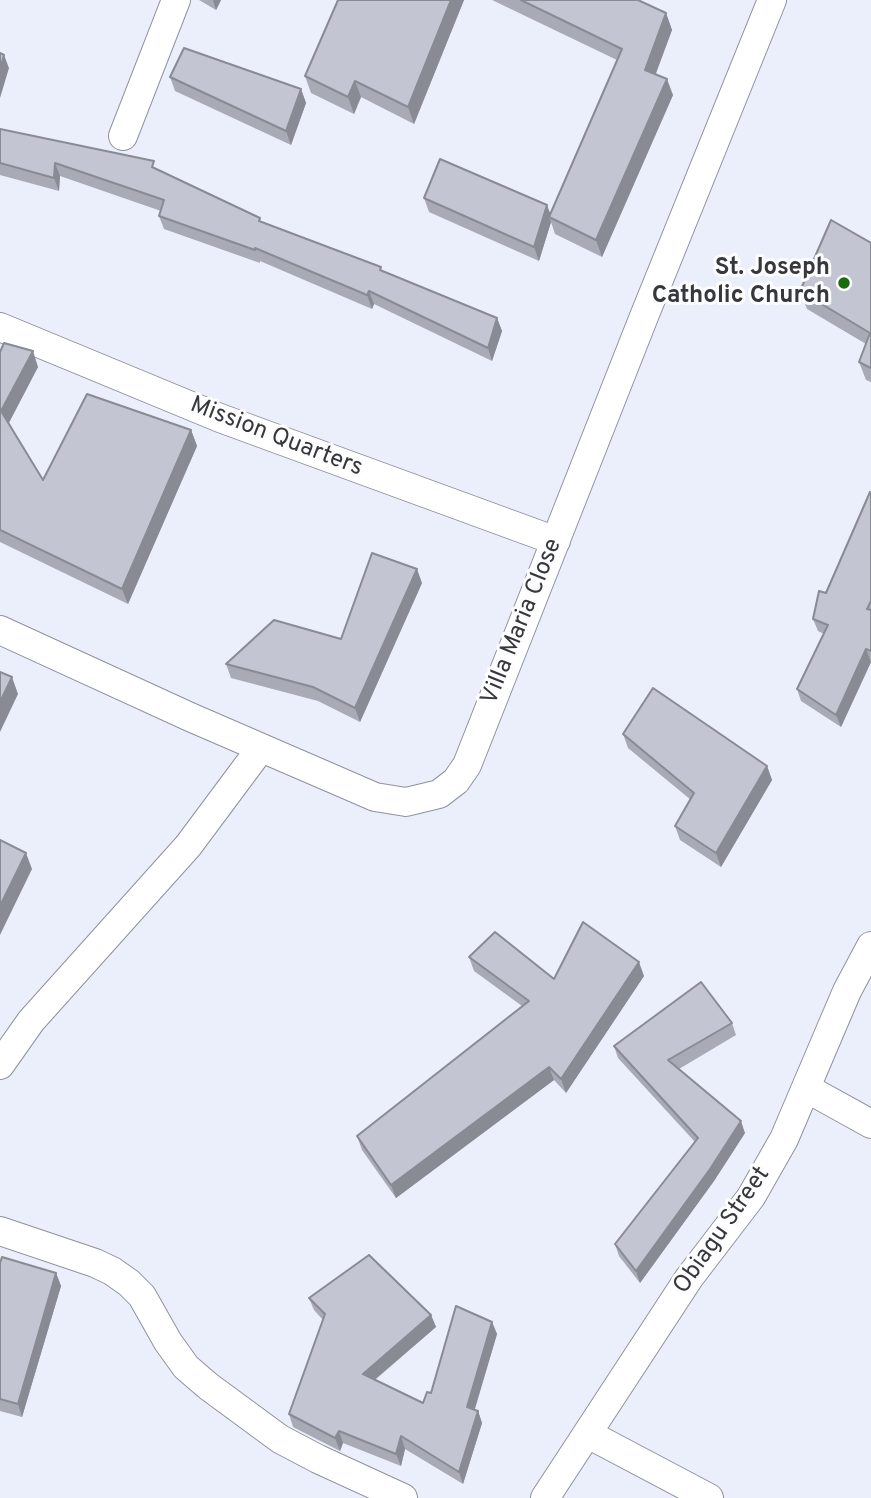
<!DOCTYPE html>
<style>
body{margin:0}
canvas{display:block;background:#ebeffc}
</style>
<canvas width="871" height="1498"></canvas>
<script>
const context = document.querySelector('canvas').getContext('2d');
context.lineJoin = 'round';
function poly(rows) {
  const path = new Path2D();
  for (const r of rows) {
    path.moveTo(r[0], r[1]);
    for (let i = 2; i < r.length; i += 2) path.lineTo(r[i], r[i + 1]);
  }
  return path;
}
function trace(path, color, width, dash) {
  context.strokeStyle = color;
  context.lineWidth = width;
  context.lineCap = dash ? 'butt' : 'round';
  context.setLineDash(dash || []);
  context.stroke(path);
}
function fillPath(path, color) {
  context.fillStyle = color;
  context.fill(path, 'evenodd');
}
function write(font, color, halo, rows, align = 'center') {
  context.font = font + ' Overpass,sans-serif';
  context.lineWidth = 6;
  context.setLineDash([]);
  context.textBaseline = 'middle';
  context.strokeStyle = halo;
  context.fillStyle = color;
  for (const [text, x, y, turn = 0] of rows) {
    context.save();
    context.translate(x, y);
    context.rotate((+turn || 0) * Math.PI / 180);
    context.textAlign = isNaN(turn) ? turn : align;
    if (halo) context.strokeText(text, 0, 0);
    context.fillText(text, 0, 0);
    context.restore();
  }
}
const minor = poly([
 [123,136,176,0],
 [0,327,220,418,556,541],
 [0,630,190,717,375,797,406,802,439,794,456,781,467,765,643,319,772,0],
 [0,1065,31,1021,188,846,261,748],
 [806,1088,871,1124],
 [0,1231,95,1263,112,1271,129,1283,142,1296,168,1342,186,1367,208,1386,280,1439,318,1459,403,1498],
 [588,1434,709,1498],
 [545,1498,689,1278,751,1197,784,1139,847,991,871,946]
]);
const wall = poly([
 [199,0,221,0,216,10],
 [338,0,464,0,414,124,361,97,354,114,311,93,305,76],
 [492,0,638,0,666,13,672,30,655,74,673,95,602,257,555,234,551,222,539,261,429,212,424,198,550,215,617,60],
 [170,77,301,89,306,103,291,145,175,91],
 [0,129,157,169,261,222,497,318,502,331,492,361,374,304,372,309,260,261,260,263,164,229,159,216,161,211,60,176,59,191,0,175],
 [871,243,871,382,866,380,859,362,866,344,807,309,800,291],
 [0,352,38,367,9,423,43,480,191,430,197,446,128,604,0,542],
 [871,493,871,662,841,727,801,701,797,689,824,634,818,631,813,619],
 [422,583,360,722,318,701,231,678,226,664,341,639],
 [623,734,767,766,772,780,721,867,680,840,675,826,691,800,628,748],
 [469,957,554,979,644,976,566,1093,554,1080,396,1198,362,1150,357,1136,522,1006,474,971],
 [732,1023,736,1035,679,1069,745,1133,714,1181,640,1283,619,1256,615,1244,695,1142,618,1058,614,1046],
 [0,1263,56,1273,61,1286,22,1417,0,1411],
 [309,1298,431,1315,436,1327,375,1380,423,1403,492,1322,497,1334,474,1410,478,1411,482,1423,463,1484,405,1449,401,1466,343,1443,340,1451,293,1427,289,1414,323,1320,314,1310]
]);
const shadedWall = poly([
 [213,0,221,0,216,10],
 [451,0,464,0,414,124,408,107],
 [666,13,672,30,651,87,645,70],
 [4,55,9,68,0,98,0,69],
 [667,79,673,95,602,257,596,240],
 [355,81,361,97,354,114,348,97],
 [301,89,306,103,291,145,286,131],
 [55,163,60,176,59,191,54,178],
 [547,205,552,218,549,217,551,222,539,261,534,247],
 [369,291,374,304,372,309,367,295],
 [497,318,502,331,492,361,488,348],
 [33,351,38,367,7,426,1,411],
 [191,430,197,446,128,604,122,589],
 [417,569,422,583,360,722,355,708],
 [866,649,871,662,841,727,836,715],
 [12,677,18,694,0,732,0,702],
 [767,766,772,780,721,867,716,853],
 [26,853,32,869,0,935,0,906],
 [639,962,644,976,566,1093,561,1079],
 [549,1067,554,1080,396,1198,391,1185],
 [741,1121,745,1133,714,1181,640,1283,636,1271],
 [56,1273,61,1286,22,1417,18,1404],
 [431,1315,436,1327,367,1386,363,1374],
 [492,1322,497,1334,472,1419,467,1407],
 [478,1411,482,1423,463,1484,459,1472],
 [339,1431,343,1443,340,1451,335,1438],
 [401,1436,405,1449,401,1466,396,1454]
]);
const building = poly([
 [338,0,451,0,408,107,355,81,348,97,305,76,338,0],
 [521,0,638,0,666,13,645,70,667,79,596,240,549,217,622,49,521,0],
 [184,48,301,89,286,131,170,77,184,48],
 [0,53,4,55,0,69,0,53],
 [0,129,154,161,152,167,260,218,259,221,381,267,380,270,497,318,488,348,369,291,367,295,255,248,255,250,159,216,164,200,55,163,54,178,0,163,0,129],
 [440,159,547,205,534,247,424,198,440,159],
 [831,220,871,243,871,368,859,362,870,333,800,291,831,220],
 [4,343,33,351,1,411,43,480,87,394,191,430,122,589,0,530,0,352,4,343],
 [870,492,871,493,871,601,867,609,871,610,871,651,866,649,836,715,797,689,828,625,813,619,819,591,826,593,870,492],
 [372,553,417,569,355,708,313,687,226,664,274,620,341,639,372,553],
 [0,672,12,677,0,702,0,672],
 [653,688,767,766,716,853,675,826,694,793,623,734,653,688],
 [0,840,26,853,0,906,0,840],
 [583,922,639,962,561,1079,549,1067,391,1185,357,1136,529,1001,469,957,495,932,554,979,583,922],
 [701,982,732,1023,668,1060,741,1121,710,1169,636,1271,615,1244,698,1138,614,1046,701,982],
 [369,1255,431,1315,363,1374,423,1403,427,1392,431,1393,456,1306,492,1322,467,1407,478,1411,459,1472,401,1436,396,1454,339,1431,335,1438,289,1414,325,1314,309,1298,369,1255],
 [2,1257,56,1273,18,1404,0,1399,0,1263,2,1257]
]);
const markers = [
 [844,283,7,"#1a6b0e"]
];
const poiNames = [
 ["St. Joseph",830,269],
 ["Catholic Church",830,297]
];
const streetNames = [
 ["Mission Quarters",276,438,21],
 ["Villa Maria Close",523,622,-68],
 ["Obiagu Street",723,1231,-55]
];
trace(minor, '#8f929e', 30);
trace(minor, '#fff', 28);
fillPath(wall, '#a8aab5');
fillPath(shadedWall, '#888b93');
fillPath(building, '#c3c6d2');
trace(building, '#888b93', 2);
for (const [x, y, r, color] of markers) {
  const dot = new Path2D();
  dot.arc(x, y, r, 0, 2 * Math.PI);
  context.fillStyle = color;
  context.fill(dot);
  trace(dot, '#fdfdfd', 2.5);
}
write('bold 24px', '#36383d', '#fdfdfd', poiNames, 'right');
write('24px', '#36383d', '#fdfdfd', streetNames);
</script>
